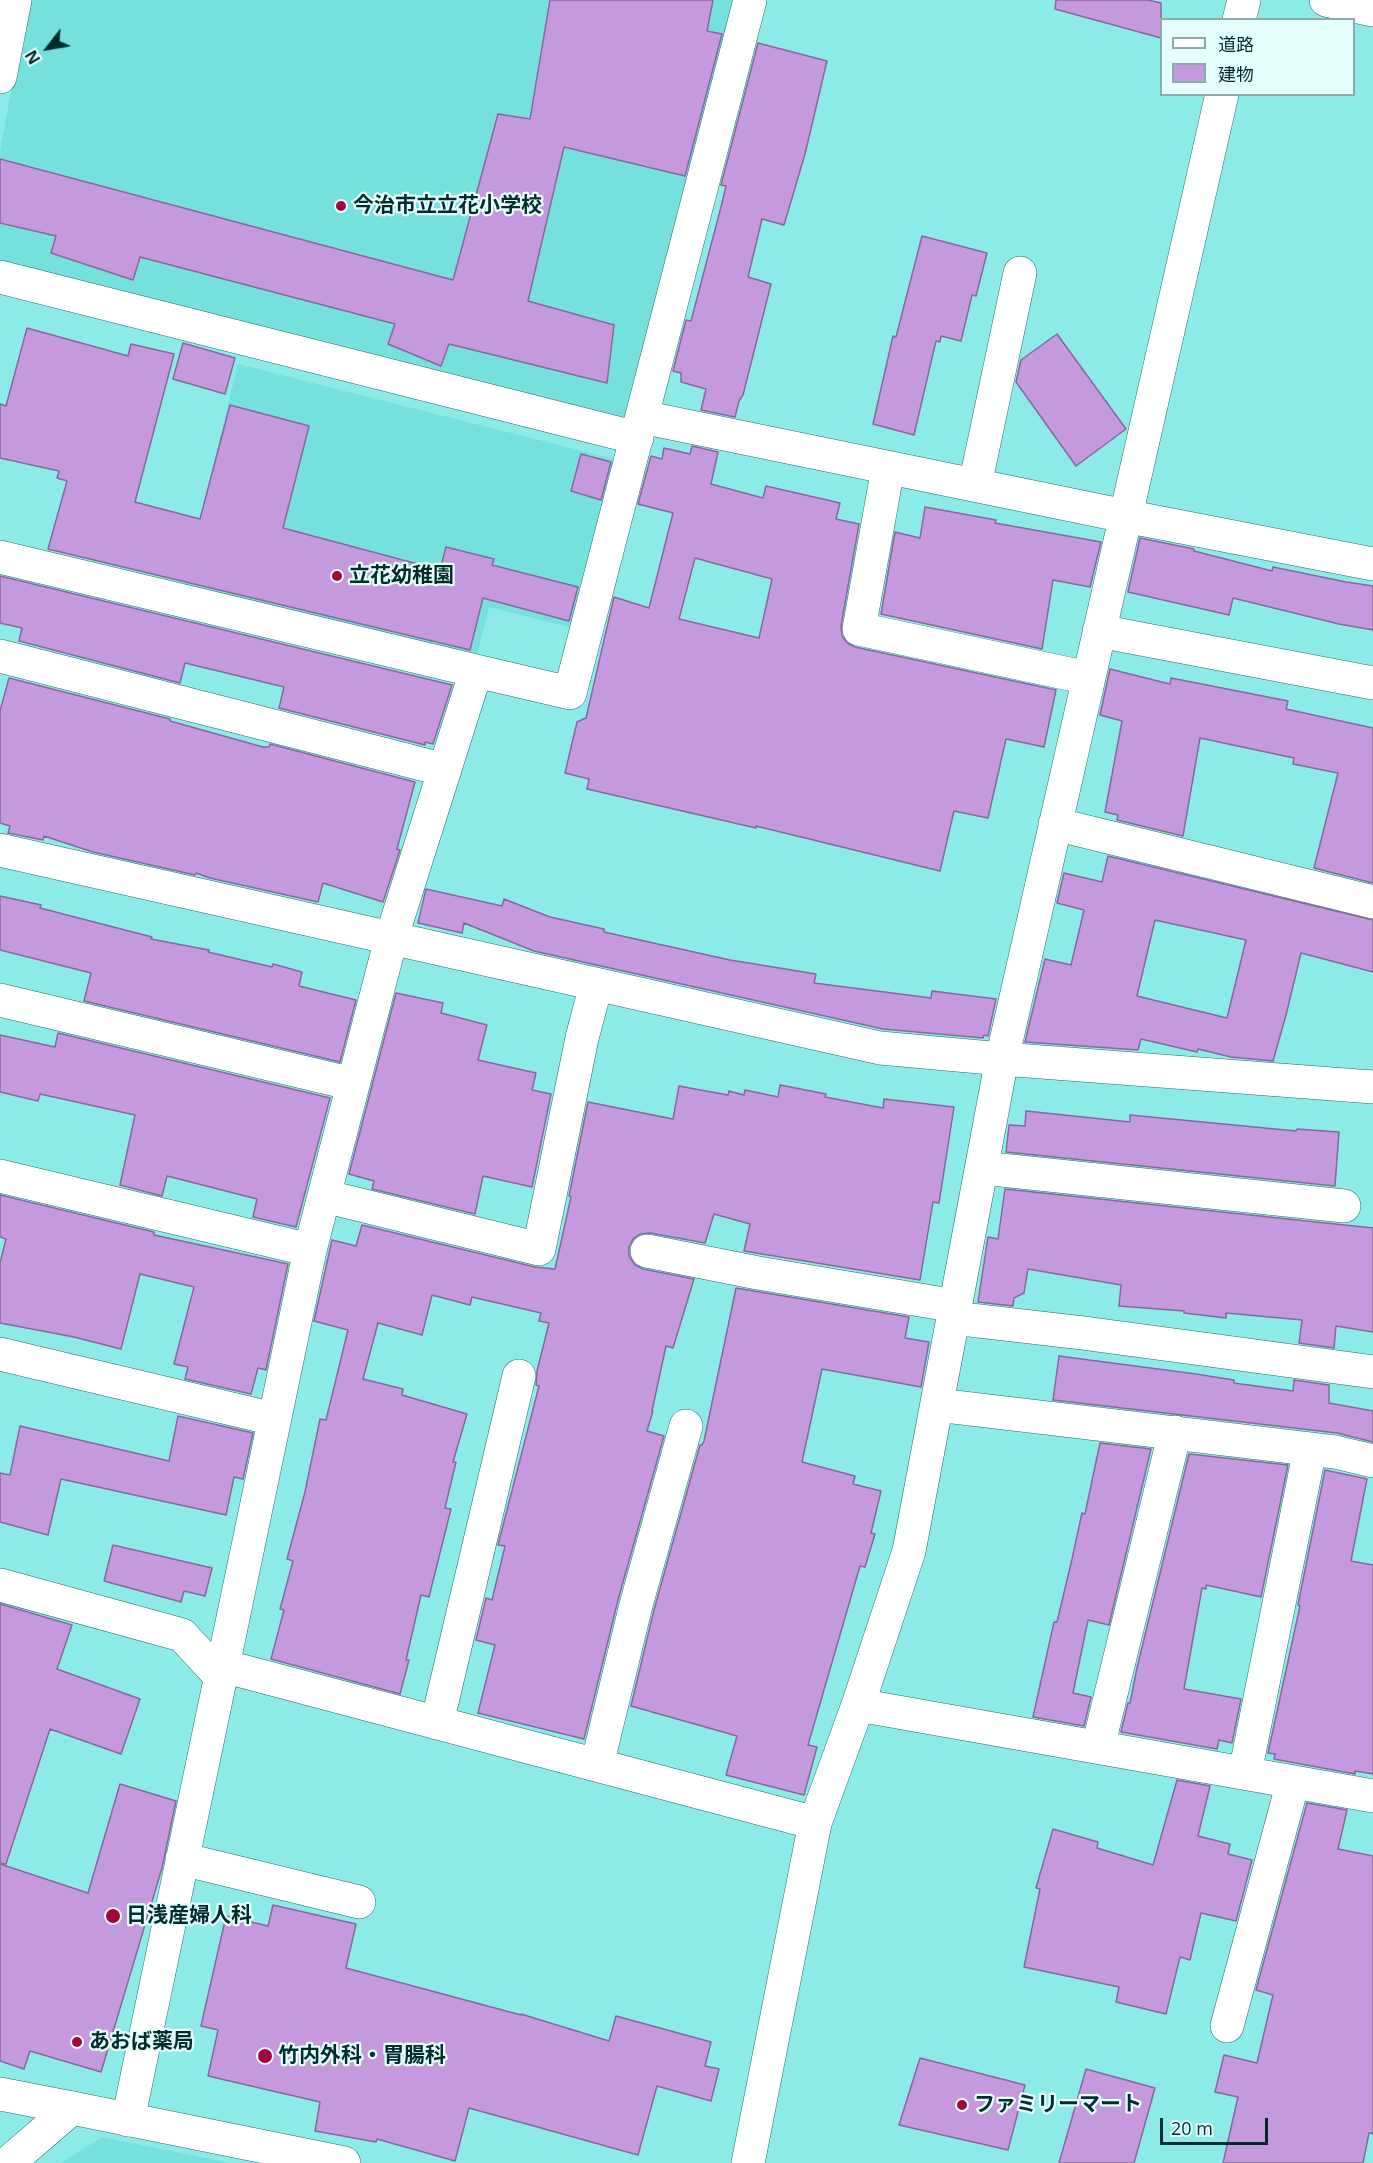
<!DOCTYPE html>
<meta charset="utf-8">
<style>
body{margin:0}
#map{position:relative;width:1373px;height:2163px;overflow:hidden;background:#8debe7;font-family:"Open Sans","Noto Sans JP",sans-serif}
canvas{display:block}
.legend{position:absolute;left:1160px;top:18px;width:195px;height:78px;box-sizing:border-box;background:#e5fffd;border:2px solid #8aaba9;margin:0;padding:8px 10px;list-style:none;font-size:18px;color:#012c2b}
.legend li{display:flex;align-items:center;gap:12px;height:30px}
.legend b{width:30px;border:2px solid #8aaba9}
.north{position:absolute;left:18px;top:18px;width:60px;height:60px;-webkit-text-stroke:4px #e5fffd;paint-order:stroke;rotate:239deg;font-size:16px;font-weight:700;line-height:24px;text-align:center;color:#012c2b}
.north::after{content:'';display:block;margin:auto;width:21px;height:27px;background:#012c2b;clip-path:polygon(50% 0,100% 100%,50% 72%,0 100%)}
.scale{position:absolute;left:1160px;top:2118px;width:108px;height:27px;box-sizing:border-box;border:3px solid #012c2b;border-top:0;padding-left:8px;font-size:18px;line-height:21px;white-space:nowrap;color:#012c2b;-webkit-text-stroke:4px #e5fffd;paint-order:stroke}
</style>
<div id="map">
<canvas width="1373" height="2163"></canvas>
<ul class="legend">
<li><b style="height:8px;background:#fff"></b>道路</li>
<li><b style="height:16px;background:#c499de"></b>建物</li>
</ul>
<div class="north">N</div>
<div class="scale">20 m</div>
</div>
<script>
const context = document.querySelector('canvas').getContext('2d');
context.lineJoin = 'round';
function fillPath(path, color) {
  context.fillStyle = color;
  context.fill(path, 'evenodd');
}
function poly(rows) {
  const path = new Path2D();
  for (const r of rows) {
    path.moveTo(r[0], r[1]);
    for (let i = 2; i < r.length; i += 2) path.lineTo(r[i], r[i + 1]);
  }
  return path;
}
function trace(path, color, width, dash) {
  context.strokeStyle = color;
  context.lineWidth = width;
  context.lineCap = dash ? 'butt' : 'round';
  context.setLineDash(dash || []);
  context.stroke(path);
}
function write(font, color, halo, rows, align = 'center') {
  context.font = font + ' "Open Sans","Noto Sans JP",sans-serif';
  context.lineWidth = 4.5;
  context.setLineDash([]);
  context.textBaseline = 'middle';
  context.strokeStyle = halo;
  context.fillStyle = color;
  for (const [text, x, y, turn = 0] of rows) {
    context.save();
    context.translate(x, y);
    context.rotate((+turn || 0) * Math.PI / 180);
    context.textAlign = isNaN(turn) ? turn : align;
    if (halo) context.strokeText(text, 0, 0);
    context.fillText(text, 0, 0);
    context.restore();
  }
}
const built = poly([
 [28,0,737,0,625,419,0,261,0,151],
 [238,364,618,460,577,629,489,607,476,659,184,585],
 [102,2137,230,2163,61,2163]
]);
const building = poly([
 [550,0,713,0,707,31,722,34,685,176,564,147,528,301,614,325,607,383,449,344,441,366,388,344,395,324,140,257,133,280,51,253,56,236,0,223,0,159,453,280,498,114,530,119,550,0],
 [1056,0,1148,0,1161,3,1161,38,1055,9,1056,0],
 [758,43,827,61,805,154,784,225,762,219,748,277,771,284,743,395,739,401,735,417,701,410,706,389,681,382,681,373,673,371,686,320,691,321,721,207,726,186,721,185,758,43],
 [922,236,987,253,976,296,972,295,961,341,941,336,940,342,936,341,914,435,873,424,893,336,896,337,922,236],
 [27,328,128,356,131,344,174,354,135,502,200,519,230,405,309,426,283,528,440,570,446,547,494,559,492,565,578,587,569,621,483,598,470,650,48,549,67,481,57,478,59,471,0,458,0,404,6,406,27,328],
 [1057,334,1126,429,1076,466,1016,382,1021,360,1057,334],
 [183,343,235,358,225,394,173,379,183,343],
 [692,446,718,452,711,484,763,498,766,486,840,503,836,519,859,524,841,626,842,636,847,643,855,647,1056,690,1044,747,1006,739,988,818,954,811,940,871,756,826,756,828,587,789,589,779,565,773,577,722,586,718,614,597,649,608,673,513,638,504,651,456,662,459,664,448,690,454,692,446],
 [695,558,772,579,759,638,679,619,695,558],
 [581,454,611,462,601,500,571,491,581,454],
 [925,507,996,520,995,523,1101,542,1090,587,1053,580,1042,649,881,614,895,532,920,538,925,507],
 [1140,538,1194,549,1194,551,1272,571,1273,567,1346,582,1373,586,1373,630,1339,624,1233,598,1229,615,1128,592,1140,538],
 [0,576,452,685,433,744,425,742,425,745,279,708,284,687,185,663,180,683,19,641,22,628,0,623,0,576],
 [1110,669,1170,684,1171,678,1288,701,1286,709,1373,728,1373,883,1314,868,1338,773,1293,764,1294,758,1200,738,1183,836,1117,820,1118,815,1105,812,1122,721,1100,715,1110,669],
 [9,678,170,719,170,721,263,747,269,747,270,744,415,782,397,849,400,850,383,902,323,883,318,902,210,878,196,873,195,875,93,852,44,836,43,840,8,833,10,826,0,823,0,711,9,678],
 [1108,856,1373,920,1373,972,1301,953,1286,1015,1273,1061,1231,1057,1198,1049,1197,1052,1141,1039,1138,1050,1025,1042,1045,959,1071,965,1084,910,1057,903,1064,873,1102,882,1108,856],
 [1155,920,1246,940,1227,1018,1137,996,1155,920],
 [426,889,502,906,504,899,550,917,604,929,604,932,730,960,816,974,814,983,931,998,932,991,996,999,988,1036,984,1035,983,1038,883,1029,534,951,464,923,462,933,418,923,426,889],
 [0,896,41,905,40,908,152,937,151,939,209,950,208,952,272,967,273,964,302,972,299,986,356,1000,340,1062,84,1001,91,973,0,950,0,896],
 [396,993,443,1003,441,1013,487,1025,478,1060,536,1073,532,1090,551,1094,532,1187,483,1176,475,1214,372,1189,374,1181,349,1174,396,993],
 [58,1033,330,1098,296,1227,253,1217,257,1199,167,1176,162,1196,120,1185,135,1115,40,1094,38,1101,0,1092,0,1035,55,1047,58,1033],
 [780,1085,826,1094,825,1097,883,1108,884,1099,954,1107,939,1203,933,1202,920,1280,744,1251,750,1224,714,1214,705,1243,650,1233,640,1234,633,1239,629,1247,629,1256,635,1265,643,1269,694,1279,673,1348,666,1346,652,1411,653,1411,647,1431,664,1436,618,1600,584,1739,478,1713,495,1645,476,1640,486,1598,492,1600,505,1546,498,1545,539,1386,536,1385,537,1371,549,1323,539,1321,541,1313,472,1297,470,1305,432,1295,422,1335,378,1323,363,1379,403,1389,402,1395,467,1414,453,1462,456,1462,445,1508,451,1509,429,1597,421,1595,406,1660,409,1660,400,1694,271,1659,284,1610,280,1609,293,1561,287,1559,305,1492,320,1419,326,1420,348,1330,314,1321,332,1240,356,1246,362,1225,535,1267,555,1269,571,1197,569,1196,588,1102,673,1119,679,1086,728,1095,729,1091,744,1095,745,1090,778,1097,780,1085],
 [1026,1111,1130,1122,1130,1115,1296,1131,1297,1129,1339,1132,1335,1186,1006,1152,1009,1125,1025,1126,1026,1111],
 [1005,1189,1373,1228,1373,1332,1336,1326,1334,1348,1299,1343,1302,1320,1226,1313,1226,1318,1184,1313,1184,1311,1119,1306,1121,1285,1028,1269,1024,1293,1014,1298,1013,1306,978,1302,988,1237,998,1239,1005,1189],
 [0,1195,154,1232,154,1235,288,1264,266,1370,258,1368,251,1394,185,1379,188,1367,174,1364,194,1287,140,1274,121,1349,74,1337,0,1323,0,1263,6,1239,0,1237,0,1195],
 [736,1288,909,1317,905,1338,929,1342,921,1387,822,1369,802,1462,855,1476,853,1484,881,1491,871,1533,875,1534,865,1567,860,1566,808,1745,817,1747,804,1795,726,1775,737,1736,631,1706,654,1610,700,1445,702,1445,704,1441,736,1288],
 [1059,1356,1196,1374,1234,1380,1234,1383,1293,1391,1294,1380,1329,1385,1329,1403,1373,1411,1373,1442,1337,1433,1053,1400,1059,1356],
 [178,1416,253,1433,243,1479,234,1477,226,1515,61,1479,48,1535,0,1522,0,1473,10,1475,20,1426,169,1461,178,1416],
 [1100,1443,1151,1449,1109,1625,1088,1620,1073,1693,1091,1697,1084,1726,1033,1717,1054,1622,1057,1622,1072,1559,1082,1513,1085,1514,1100,1443],
 [1189,1454,1288,1465,1261,1597,1206,1585,1206,1589,1202,1588,1184,1689,1241,1699,1232,1743,1219,1740,1217,1749,1121,1732,1128,1703,1130,1703,1137,1668,1189,1454],
 [1325,1470,1367,1479,1351,1561,1373,1565,1373,1774,1355,1771,1355,1774,1274,1759,1275,1754,1268,1753,1300,1606,1298,1605,1325,1470],
 [113,1545,212,1568,205,1596,184,1591,181,1602,104,1581,113,1545],
 [0,1604,72,1625,57,1669,140,1699,121,1754,50,1729,6,1864,0,1863,0,1604],
 [1177,1780,1210,1786,1198,1836,1230,1844,1228,1854,1252,1860,1236,1921,1201,1913,1190,1960,1180,1957,1166,2014,1116,2002,1119,1987,1024,1967,1040,1889,1036,1888,1053,1829,1098,1842,1097,1848,1153,1865,1177,1780],
 [120,1784,176,1801,162,1868,101,2072,30,2051,24,2069,0,2061,0,1864,88,1893,120,1784],
 [1307,1803,1347,1810,1338,1849,1373,1856,1373,2134,1369,2133,1363,2163,1223,2163,1238,2097,1215,2092,1224,2055,1257,2063,1273,1995,1256,1990,1307,1803],
 [273,1905,356,1924,346,1968,521,2015,521,2014,609,2041,616,2016,711,2042,705,2066,719,2069,711,2101,657,2086,638,2155,469,2108,455,2161,377,2139,376,2142,315,2131,320,2102,208,2076,218,2030,201,2026,226,1916,268,1926,273,1905],
 [920,2058,1025,2085,1008,2150,899,2125,920,2058],
 [1086,2069,1155,2088,1134,2163,1059,2163,1086,2069]
]);
const minor = poly([
 [1239,20,1244,0],
 [0,77,15,0],
 [0,277,637,438],
 [642,417,1125,516,1373,564],
 [888,468,859,629,1088,678],
 [975,485,1020,273],
 [0,557,476,671],
 [1099,631,1373,683],
 [0,656,445,770],
 [1055,824,1373,902],
 [0,850,880,1048,1002,1059,1373,1087],
 [0,1000,353,1084],
 [982,1168,1344,1206],
 [0,1176,310,1250],
 [324,1196,539,1249,582,1038,596,985],
 [647,1251,758,1273,956,1306],
 [953,1318,1083,1333,1373,1372],
 [0,1354,274,1419],
 [937,1405,1335,1452,1373,1461],
 [0,1585,182,1635,220,1676],
 [223,1666,815,1823],
 [858,1705,1373,1796],
 [437,1723,519,1376],
 [1098,1747,1175,1432],
 [597,1765,636,1605,686,1426],
 [1245,1773,1310,1449],
 [182,1859,359,1902],
 [1227,2026,1293,1782],
 [0,2094,72,2108],
 [128,2120,310,1250,391,939,476,671,570,693,750,0],
 [748,2163,815,1823,858,1705,909,1551,1002,1059,1222,94]
]);
const tertiary = poly([
 [1326,0,1373,10],
 [8,2163,72,2108,344,2163]
]);
const markers = [
 [341,206,6,"#a3063b"],
 [337,576,6,"#a3063b"],
 [113,1916,8,"#a3063b"],
 [77,2042,6,"#a3063b"],
 [265,2056,8,"#a3063b"],
 [962,2105,6,"#a3063b"]
];
const poiNames = [
 ["今治市立立花小学校",353,206],
 ["立花幼稚園",349,576],
 ["日浅産婦人科",126,1916],
 ["あおば薬局",89,2042],
 ["竹内外科・胃腸科",278,2056],
 ["ファミリーマート",974,2105]
];
fillPath(built, '#75e0dc');
fillPath(building, '#c499de');
trace(building, '#89679d', 1.5);
trace(minor, '#206c69', 34);
trace(tertiary, '#206c69', 34);
trace(minor, '#fff', 33);
trace(tertiary, '#fff', 33);
for (const [x, y, r, color] of markers) {
  const dot = new Path2D();
  dot.arc(x, y, r, 0, 2 * Math.PI);
  context.fillStyle = color;
  context.fill(dot);
  trace(dot, '#e5fffd', 2);
}
write('bold 21px', '#012c2b', '#e5fffd', poiNames, 'left');
</script>
